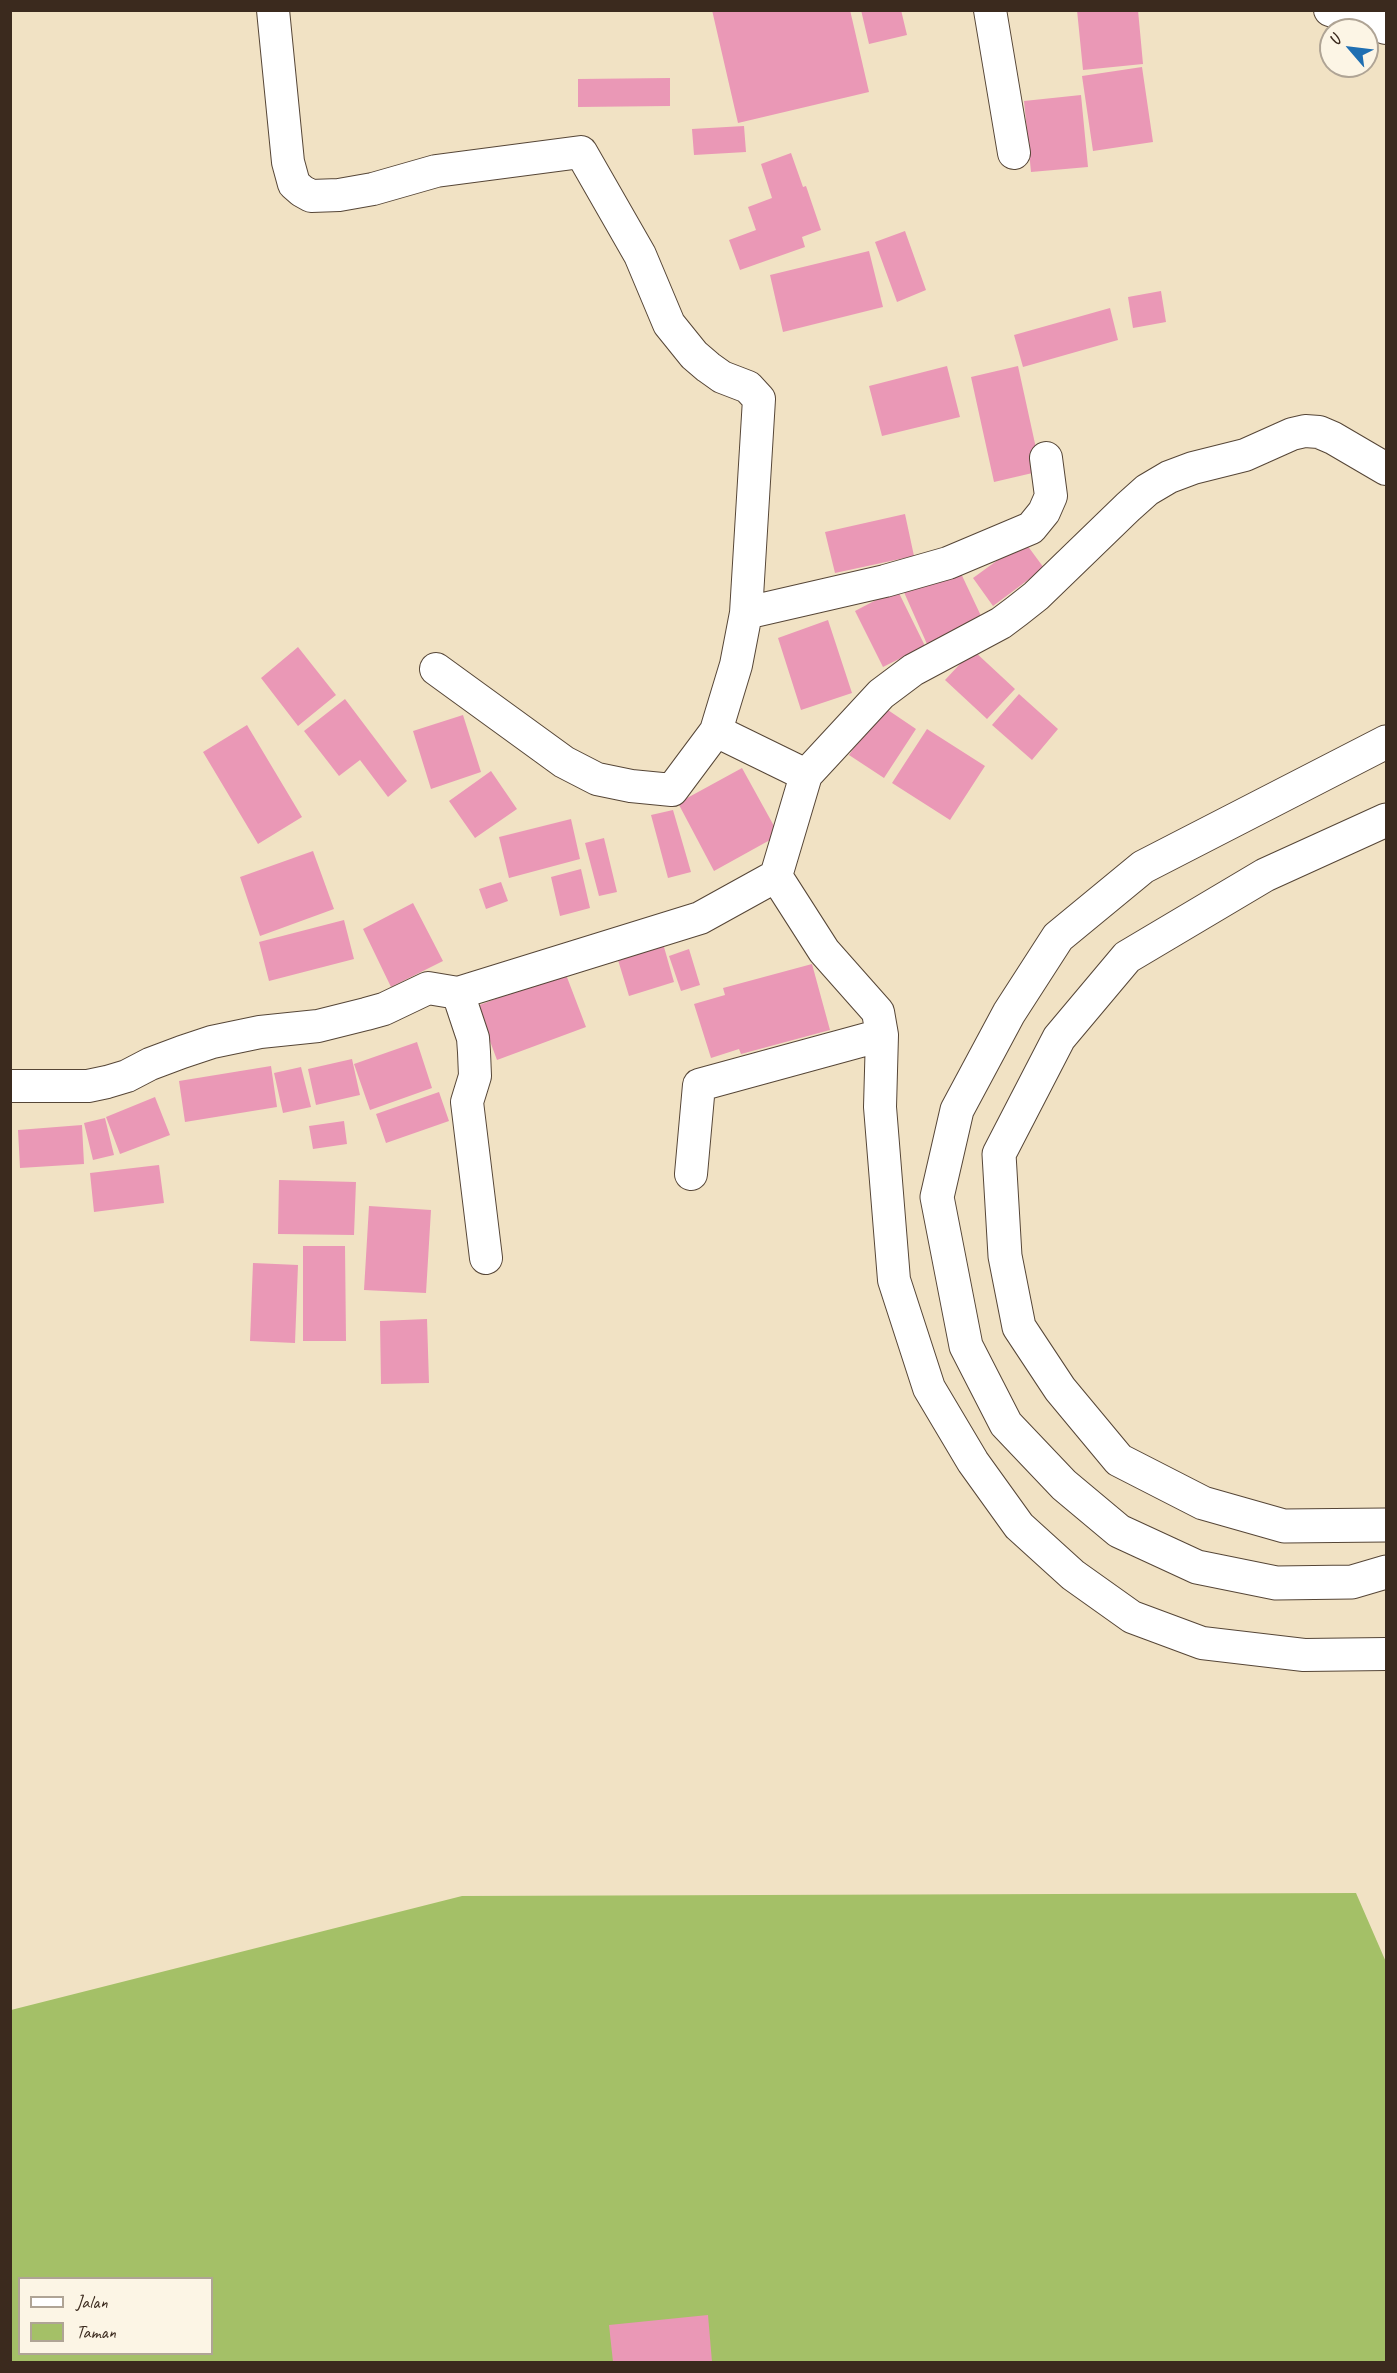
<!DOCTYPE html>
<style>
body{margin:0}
#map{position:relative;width:1397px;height:2373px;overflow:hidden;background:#f1e2c4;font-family:Caveat,sans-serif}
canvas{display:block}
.frame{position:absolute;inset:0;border:12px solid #3b2a1e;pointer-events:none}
.legend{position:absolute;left:18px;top:2277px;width:195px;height:78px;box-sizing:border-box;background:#fcf5e5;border:2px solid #afa495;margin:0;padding:8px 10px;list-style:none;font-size:18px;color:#3b2a1e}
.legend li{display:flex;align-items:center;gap:12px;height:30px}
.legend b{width:30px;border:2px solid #afa495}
.north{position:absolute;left:1319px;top:18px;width:60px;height:60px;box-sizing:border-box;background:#fcf5e5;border:2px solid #afa495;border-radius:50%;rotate:298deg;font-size:16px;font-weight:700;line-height:24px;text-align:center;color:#3b2a1e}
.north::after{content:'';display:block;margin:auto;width:21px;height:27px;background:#1f6fb2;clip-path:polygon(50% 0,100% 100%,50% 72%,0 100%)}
</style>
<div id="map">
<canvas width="1397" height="2373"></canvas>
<div class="frame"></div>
<ul class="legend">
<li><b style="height:8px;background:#fff"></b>Jalan</li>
<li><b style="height:16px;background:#a4c067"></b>Taman</li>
</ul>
<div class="north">U</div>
</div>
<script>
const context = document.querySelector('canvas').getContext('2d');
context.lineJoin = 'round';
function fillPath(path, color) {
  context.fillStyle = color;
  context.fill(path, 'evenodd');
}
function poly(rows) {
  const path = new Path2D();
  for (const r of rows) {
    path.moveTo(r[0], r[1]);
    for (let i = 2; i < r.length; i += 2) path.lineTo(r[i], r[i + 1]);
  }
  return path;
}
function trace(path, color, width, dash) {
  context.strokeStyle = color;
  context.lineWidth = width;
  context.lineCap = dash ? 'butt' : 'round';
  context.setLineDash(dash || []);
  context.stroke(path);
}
const green = poly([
 [1356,1893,1386,1962,1386,2362,11,2362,11,2010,462,1896],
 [20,2278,212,2278,212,2354,20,2354]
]);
const building = poly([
 [712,10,850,10,869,92,738,123],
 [861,10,901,10,907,35,869,44],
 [1077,10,1138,10,1143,64,1083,70],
 [1142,67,1153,142,1093,151,1082,76],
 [670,78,670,106,578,107,578,79],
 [1081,95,1088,167,1031,172,1024,101],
 [744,126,746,152,694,155,692,129],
 [791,153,803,187,806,186,821,230,802,237,805,247,740,270,729,240,756,230,748,207,772,198,761,164],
 [905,231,926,290,897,302,875,242],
 [869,251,883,307,783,332,770,275],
 [1161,291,1166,322,1133,328,1128,297],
 [1110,308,1118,340,1023,367,1014,335],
 [947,366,960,417,882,436,869,386],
 [1018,366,1041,471,994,482,971,377],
 [905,514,914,556,835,573,825,532],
 [1024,541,1044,568,993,606,973,578],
 [957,565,982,618,927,644,903,590],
 [897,589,925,646,883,667,855,611],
 [828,620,852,693,801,710,778,638],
 [298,647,336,695,298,726,261,678],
 [973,650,1015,689,987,719,945,680],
 [1019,694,1058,729,1032,760,992,725],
 [345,699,407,781,388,797,360,760,339,776,304,731],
 [882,706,916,729,884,778,849,755],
 [463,715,481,772,431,789,413,731],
 [247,725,302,817,258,844,203,752],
 [927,729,985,766,950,820,892,783],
 [742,768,779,835,714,871,678,803],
 [491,771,517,809,475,838,449,801],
 [673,810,691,872,668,878,651,815],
 [571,819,580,859,509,878,499,837],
 [604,838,617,892,599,896,585,843],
 [313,851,334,909,260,936,240,877],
 [581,869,590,908,560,916,551,877],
 [501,882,508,901,486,909,479,889],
 [413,903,443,961,391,987,363,929],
 [344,920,354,959,269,981,259,942],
 [660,933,674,982,629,996,614,947],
 [689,949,700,985,681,991,669,956],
 [812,964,830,1030,741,1054,739,1049,711,1058,694,1004,725,995,723,988],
 [565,972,586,1027,497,1060,477,1006],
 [417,1042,432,1088,370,1110,354,1064],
 [352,1059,360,1095,316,1105,308,1069],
 [271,1066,277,1107,185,1122,179,1081],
 [301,1067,311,1107,283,1113,274,1073],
 [439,1092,449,1121,386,1143,376,1114],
 [155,1097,170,1135,120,1154,106,1117],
 [105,1118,114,1155,93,1160,84,1123],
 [344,1121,347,1144,313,1149,309,1126],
 [82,1125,84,1164,20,1168,18,1130],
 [159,1165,164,1203,94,1212,90,1173],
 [279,1180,356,1182,354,1235,278,1234],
 [369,1206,431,1210,426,1293,364,1290],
 [303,1246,345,1246,346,1341,303,1341],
 [253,1263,298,1265,295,1343,250,1341],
 [427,1319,429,1383,381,1384,380,1321],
 [708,2315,712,2362,613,2362,609,2325]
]);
const street = poly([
 [990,10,1014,153],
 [1330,10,1386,28],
 [746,613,885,581,948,563,1031,528,1044,512,1051,496,1046,458],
 [436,669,564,762,597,779,631,786,672,790,716,731],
 [806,775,881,694,913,670,1001,623,1017,611,1036,596,1128,507,1147,490,1169,477,1193,468,1245,455,1292,434,1305,431,1319,432,1333,438,1386,469],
 [776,876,824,951,878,1012,882,1035,880,1107,894,1280,929,1388,973,1462,1019,1526,1073,1575,1132,1617,1202,1643,1304,1655,1386,1654],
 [458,993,473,1038,474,1052,475,1076,467,1102,486,1258],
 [10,1086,88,1086,107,1082,127,1076,150,1064,182,1052,212,1042,260,1032,318,1026,366,1014,384,1009,428,988,458,993,700,918,776,876,806,775,716,731,736,665,746,613,759,399,748,387,722,377,708,367,694,355,669,324,640,255,581,152,436,171,373,189,339,195,311,196,302,191,294,184,288,162,273,10],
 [691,1174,699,1085,882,1035]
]);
const highway = poly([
 [1386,742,1143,867,1058,937,1009,1013,957,1110,937,1197,966,1346,1006,1424,1064,1485,1119,1531,1197,1567,1276,1583,1352,1582,1386,1572],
 [1386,820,1265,875,1127,957,1059,1038,999,1154,1005,1256,1019,1327,1060,1389,1119,1460,1203,1503,1284,1526,1386,1525]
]);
fillPath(green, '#a4c067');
fillPath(building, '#ea98b6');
trace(street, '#564637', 34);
trace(highway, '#564637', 35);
trace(street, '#fff', 32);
trace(highway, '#fff', 33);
</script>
